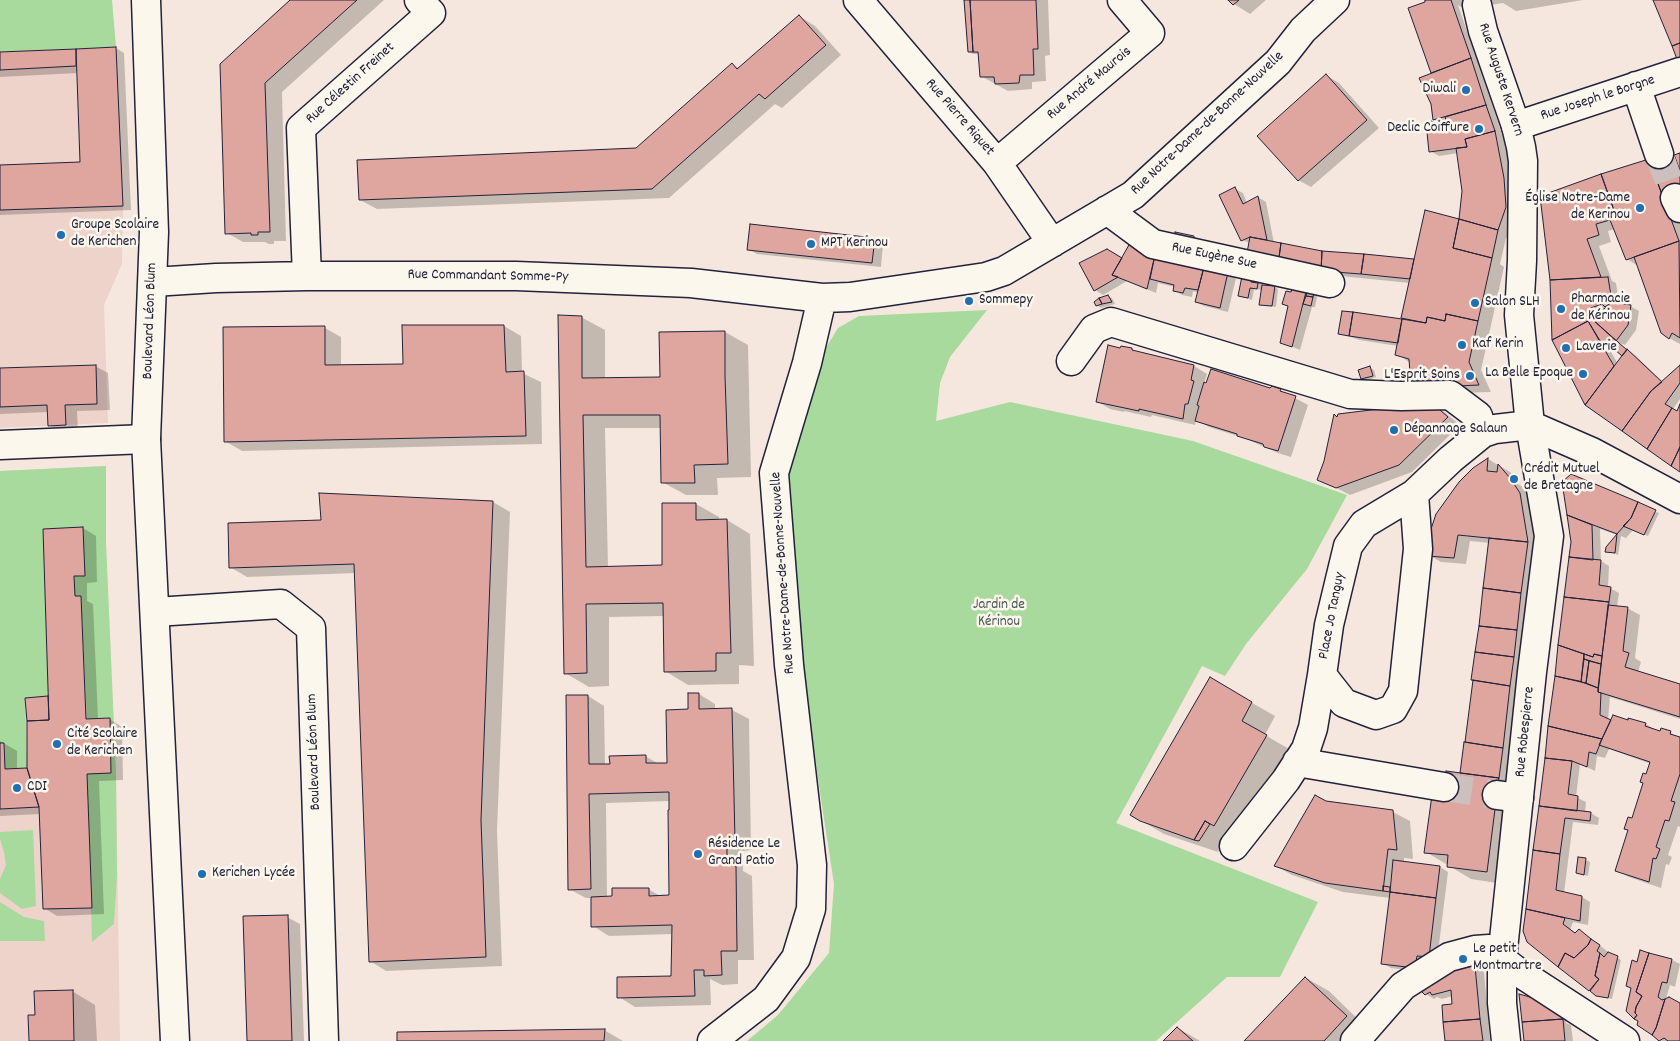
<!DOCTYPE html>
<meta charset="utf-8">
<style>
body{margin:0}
canvas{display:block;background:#f5e7dd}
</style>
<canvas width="1680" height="1041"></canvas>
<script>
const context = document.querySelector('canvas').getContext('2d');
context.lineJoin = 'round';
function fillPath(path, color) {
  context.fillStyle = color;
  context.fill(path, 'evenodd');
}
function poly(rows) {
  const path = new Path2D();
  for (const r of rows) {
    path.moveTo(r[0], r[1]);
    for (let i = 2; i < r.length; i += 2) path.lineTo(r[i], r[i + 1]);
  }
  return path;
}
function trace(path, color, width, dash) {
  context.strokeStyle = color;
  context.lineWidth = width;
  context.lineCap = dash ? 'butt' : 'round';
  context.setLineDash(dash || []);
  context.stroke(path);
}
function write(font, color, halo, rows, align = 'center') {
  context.font = font + ' Dekko,sans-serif';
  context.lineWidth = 5;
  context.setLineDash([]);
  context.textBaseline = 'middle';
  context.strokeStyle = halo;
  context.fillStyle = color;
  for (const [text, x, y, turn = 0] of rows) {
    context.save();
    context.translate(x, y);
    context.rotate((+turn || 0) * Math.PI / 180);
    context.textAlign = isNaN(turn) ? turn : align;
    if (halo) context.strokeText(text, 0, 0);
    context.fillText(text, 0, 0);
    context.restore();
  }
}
const built = poly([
 [116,47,123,206,122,264,104,305,108,423,0,428,0,52],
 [106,466,106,544,116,773,120,1041,0,1041,0,471]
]);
const green = poly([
 [0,0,112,0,116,47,0,52],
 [987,310,950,357,940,383,936,421,1010,402,1193,441,1347,495,1307,569,1246,644,1225,676,1202,666,1116,823,1318,902,1280,977,1227,977,1156,1041,747,1041,778,1015,829,953,834,884,821,799,784,533,786,463,827,346,838,328,859,316],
 [106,466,106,544,116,773,117,875,114,924,92,942,87,774,110,718,87,719,81,596,75,596,74,576,85,575,83,527,43,529,48,696,25,698,27,768,5,769,4,743,0,743,0,471],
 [33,830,36,906,22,909,0,893,0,879,6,865,4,852,0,839,0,832],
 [0,902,24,917,44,921,45,941,0,941]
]);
const shadow = poly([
 [292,0,384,0,282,92,286,241,274,241,274,244,269,244,265,242,243,242,227,233,221,64],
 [965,0,1048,0,1050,55,1045,56,1046,81,1032,82,1032,89,1008,91,981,76,978,54,973,54,969,52],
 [1230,0,1266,0,1250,14,1234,4],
 [1426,0,1583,0,1516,11,1503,3,1465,9,1458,5,1503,137,1518,145,1522,242,1506,238,1500,264,1504,267,1481,370,1491,392,1425,394,1409,362,1397,354,1398,346,1359,340,1340,333,1408,321,1402,317,1410,283,1330,275,1242,240,1235,189,1243,193,1247,203,1258,197,1266,202,1274,243,1318,252,1415,261,1463,222,1463,191,1458,153,1439,156,1430,151,1432,122,1440,127,1441,131,1450,130,1448,123,1443,124,1435,120,1432,104,1433,73,1410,9,1426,3],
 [799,16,815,26,841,55,782,108,775,104,669,198,377,209,360,200,636,149,732,64,740,69],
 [116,48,124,53,131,210,0,215,0,166,81,163,78,73,0,77,0,53,75,50,77,52],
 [1327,76,1339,83,1379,128,1311,187,1298,180],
 [1680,154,1680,344,1669,338,1638,266,1627,259,1615,229,1608,231,1611,242,1599,246,1612,281,1616,283,1619,304,1630,306,1639,311,1636,330,1625,345,1617,342,1636,356,1663,382,1680,367,1680,399,1673,409,1677,412,1680,407,1680,469,1586,405,1554,340,1551,279,1541,197,1655,164],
 [1609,343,1624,356,1618,364,1607,345],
 [751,225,875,239,883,244,881,267,757,254,748,249],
 [1132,243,1227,274,1236,278,1228,312,1204,306,1196,302,1199,293,1193,291,1192,297,1182,295,1174,290,1175,287,1158,283,1156,293,1127,281,1103,295,1095,290,1122,259],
 [1243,277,1258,281,1262,283,1261,286,1274,287,1278,289,1276,307,1264,306,1261,304,1263,290,1254,289,1252,300,1239,296],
 [1295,283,1318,292,1315,307,1312,307,1300,350,1281,342,1289,307,1284,304,1292,294],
 [1108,296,1112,298,1115,304,1101,308,1097,305],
 [581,317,605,330,605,379,661,378,725,332,748,345,751,477,717,478,718,495,686,495,662,482,661,428,605,428,608,568,663,566,696,504,719,517,719,520,727,520,750,534,754,666,739,665,739,684,688,685,665,671,664,616,609,617,609,686,589,687,565,673],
 [504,326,521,336,522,373,541,382,542,444,242,451,225,441,325,328,341,337,341,366,404,365],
 [1121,349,1132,349,1139,353,1194,366,1207,374,1204,384,1280,390,1308,405,1291,457,1278,453,1244,438,1209,427,1196,420,1195,425,1152,415,1151,417,1124,411,1124,412,1110,409,1097,401],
 [95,366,108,373,110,410,77,411,78,432,62,432,49,425,49,412,0,414,0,369],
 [1370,368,1374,370,1376,377,1366,381,1362,378],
 [1430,403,1443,411,1460,425,1412,472,1350,495,1319,479,1338,418],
 [1488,459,1510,472,1518,481,1509,476,1509,479,1523,487,1533,503,1540,548,1510,885,1471,879,1426,852,1461,775,1474,681,1490,543,1470,541,1466,564,1441,562,1429,555,1474,469],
 [1563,482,1659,513,1648,536,1633,530,1626,538,1621,536,1618,555,1607,551,1607,548,1618,535,1600,529,1601,561,1609,566,1608,587,1619,593,1617,607,1627,608,1640,615,1635,658,1641,662,1638,672,1680,685,1680,719,1610,697,1608,720,1628,722,1629,719,1646,724,1657,731,1661,732,1662,730,1671,733,1680,738,1680,827,1678,826,1668,855,1672,857,1669,865,1666,864,1661,888,1629,877,1616,870,1651,764,1609,749,1605,758,1597,756,1595,771,1580,764,1576,797,1586,802,1585,813,1591,813,1599,818,1598,825,1573,822,1564,893,1582,897,1590,902,1588,925,1573,922,1570,930,1576,934,1579,931,1588,936,1607,951,1607,952,1621,960,1612,999,1601,997,1590,990,1532,945,1525,931,1556,678,1564,647,1560,644,1572,542],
 [493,502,510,512,497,830,502,966,386,971,370,961,356,573,247,577,230,567,323,521],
 [83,528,96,536,97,582,87,583,87,601,93,604,98,719,109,719,122,727,123,780,99,781,104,914,57,916,44,908,40,814,0,816,0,741,17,751,17,770,28,769,27,699,50,697],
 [1210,679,1275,716,1265,735,1289,749,1238,838,1228,834,1218,852,1164,834,1140,820],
 [699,694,715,704,715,710,732,710,749,719,751,850,743,851,743,871,752,876,754,960,738,960,738,984,722,985,710,979,711,1005,635,1007,619,997,672,977,673,934,609,936,593,926,592,898,586,898,569,889,588,696,604,706,605,765,645,756,659,764,668,764,689,711],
 [671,801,671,897,662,897,648,889,607,898,606,803],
 [1325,802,1393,812,1410,821,1413,859,1404,858,1404,862,1440,867,1448,872,1437,961,1423,972,1391,968,1382,963,1390,898,1343,892,1292,875,1276,866],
 [1586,860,1590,862,1588,876,1577,873],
 [287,917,300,924,304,1041,248,1041],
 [1641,952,1672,960,1680,964,1675,987,1670,985,1666,999,1680,1004,1680,1041,1662,1041,1638,1024,1637,964],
 [1475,967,1484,972,1490,1041,1446,1041,1454,1005,1453,996,1442,999,1437,997,1434,999,1426,994,1448,970],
 [1306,978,1329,991,1369,1030,1359,1041,1246,1041],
 [72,991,95,1005,97,1041,30,1041,36,1016],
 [1521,996,1566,1018,1566,1023,1571,1025,1573,1041,1526,1041],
 [1178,1028,1200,1041,1165,1041],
 [604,1030,623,1041,398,1041]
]);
const building = poly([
 [290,0,357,0,265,83,270,232,258,232,258,235,251,235,251,233,225,234,220,64,290,0],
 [964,0,970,0,973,52,968,52,964,0],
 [970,0,1036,0,1038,49,1033,49,1034,75,1020,75,1019,83,995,84,994,77,980,77,978,52,973,52,970,0],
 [1228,0,1239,0,1233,5,1228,0],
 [1425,0,1451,0,1471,58,1431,73,1408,8,1425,2,1425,0],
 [1653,0,1680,0,1680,43,1672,46,1653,0],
 [799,15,826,45,765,99,759,94,652,189,359,200,357,160,636,148,732,63,737,69,799,15],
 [1680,43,1680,67,1672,46,1680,43],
 [116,47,123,206,0,210,0,165,80,162,76,49,116,47],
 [76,49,76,66,0,70,0,52,76,49],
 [1471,58,1486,105,1433,120,1431,104,1419,78,1471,58],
 [1326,74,1367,120,1298,181,1257,136,1326,74],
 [1486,105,1495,131,1465,139,1467,147,1429,152,1426,123,1432,121,1433,131,1449,129,1445,117,1486,105],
 [1495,131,1504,178,1506,207,1498,230,1459,219,1462,191,1456,148,1467,147,1465,139,1495,131],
 [1680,153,1680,171,1674,155,1680,153],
 [1674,155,1680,171,1680,193,1664,200,1651,165,1674,155],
 [1649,159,1679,241,1626,260,1610,220,1616,216,1601,174,1649,159],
 [1601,174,1616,216,1610,220,1596,224,1599,235,1587,239,1601,277,1550,280,1540,196,1601,174],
 [1235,187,1243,204,1258,196,1267,240,1250,237,1241,241,1219,195,1235,187],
 [1425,210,1459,219,1453,248,1492,258,1478,321,1446,314,1445,321,1427,317,1426,323,1401,318,1425,210],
 [1459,219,1498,230,1492,258,1453,248,1459,219],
 [750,224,875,238,872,263,747,250,750,224],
 [1175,232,1194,236,1194,239,1172,244,1175,232],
 [1250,237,1281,243,1278,265,1246,258,1250,237],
 [1679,241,1680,338,1672,333,1669,339,1661,333,1634,257,1679,241],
 [1130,243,1155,255,1147,289,1112,275,1130,243],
 [1281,243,1322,251,1321,271,1278,265,1281,243],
 [1107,249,1122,258,1112,275,1118,277,1094,291,1079,263,1107,249],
 [1322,251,1364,254,1361,274,1321,271,1322,251],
 [1364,254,1414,259,1410,279,1361,274,1364,254],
 [1155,255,1204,267,1198,290,1185,288,1183,293,1173,291,1174,285,1150,279,1155,255],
 [1204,267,1228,272,1220,308,1195,302,1204,267],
 [1242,276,1251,278,1251,282,1258,283,1257,289,1250,288,1248,298,1238,296,1242,276],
 [1608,277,1612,302,1605,307,1602,304,1588,309,1588,321,1552,340,1550,280,1608,277],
 [1308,284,1292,347,1280,343,1288,306,1282,304,1286,291,1291,292,1292,289,1308,284],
 [1262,285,1275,286,1272,306,1259,305,1262,285],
 [1308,287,1315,288,1313,297,1306,296,1308,287],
 [1108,295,1112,302,1102,304,1099,298,1108,295],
 [1306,296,1313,297,1311,306,1303,304,1306,296],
 [1099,298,1102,304,1096,306,1094,302,1099,298],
 [1612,302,1631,305,1628,325,1616,341,1592,319,1612,302],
 [1342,311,1353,312,1349,336,1338,334,1342,311],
 [1353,312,1402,319,1398,343,1349,336,1353,312],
 [1446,314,1478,321,1469,362,1479,385,1411,388,1409,359,1395,355,1402,319,1426,323,1427,317,1445,321,1446,314],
 [558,315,582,316,582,378,660,377,659,332,725,331,725,376,728,464,694,465,695,483,661,483,660,415,583,415,586,567,662,565,662,503,696,503,696,520,727,519,731,653,716,653,716,671,664,672,663,603,586,604,587,673,564,674,558,315],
 [1592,319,1627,350,1622,356,1605,341,1602,344,1588,321,1592,319],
 [1588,321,1614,366,1585,405,1552,340,1588,321],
 [402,325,504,325,506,372,524,371,526,436,224,442,223,327,325,326,325,365,403,364,402,325],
 [1108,345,1120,348,1121,346,1132,348,1132,350,1194,365,1191,380,1194,381,1188,404,1185,404,1183,419,1139,409,1139,411,1096,402,1108,345],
 [1627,349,1662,382,1651,391,1622,431,1585,405,1627,349],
 [96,365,97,404,65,405,66,425,48,426,47,405,0,407,0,368,96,365],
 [1680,365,1680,383,1665,404,1672,408,1647,449,1622,431,1651,391,1680,365],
 [1370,366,1373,376,1361,379,1358,370,1370,366],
 [1211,369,1270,388,1272,386,1281,389,1280,391,1296,396,1278,451,1264,447,1263,444,1237,436,1237,434,1195,421,1199,406,1197,405,1204,382,1206,383,1211,369],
 [1433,404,1448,417,1399,465,1336,488,1317,480,1324,461,1334,414,1337,417,1338,414,1379,409,1382,406,1433,404],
 [1680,404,1680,447,1671,466,1647,449,1672,408,1677,411,1680,404],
 [1680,447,1680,472,1671,466,1680,447],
 [1488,458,1487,471,1497,472,1498,464,1510,478,1520,493,1528,542,1458,535,1454,558,1427,556,1429,535,1436,514,1459,482,1473,468,1488,458],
 [1571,474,1638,502,1631,518,1617,534,1567,515,1562,482,1571,474],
 [319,493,493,501,481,820,486,957,369,962,354,564,229,568,228,523,321,520,319,493],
 [1638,502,1656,510,1644,535,1623,526,1631,518,1638,502],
 [1567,515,1592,525,1593,560,1569,557,1571,542,1567,515],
 [83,527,85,576,74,576,75,596,81,596,86,719,110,718,111,773,87,774,92,908,43,909,39,807,27,768,27,721,49,720,43,529,83,527],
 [1617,534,1615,553,1605,552,1606,547,1617,534],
 [1489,538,1528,542,1521,593,1483,588,1489,538],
 [1569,557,1601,560,1599,585,1611,587,1609,602,1564,597,1569,557],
 [1483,588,1521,593,1517,630,1479,626,1483,588],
 [1564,597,1609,602,1602,656,1594,654,1593,657,1558,645,1564,597],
 [1608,605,1628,607,1623,651,1629,653,1625,667,1680,684,1680,717,1598,692,1608,605],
 [1479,626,1517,630,1514,657,1475,652,1479,626],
 [1558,645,1584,654,1581,682,1555,676,1558,645],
 [1475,652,1514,657,1510,686,1471,680,1475,652],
 [1584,654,1593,657,1594,654,1602,656,1601,664,1584,659,1584,654],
 [1584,659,1589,661,1586,683,1581,682,1584,659],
 [1589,661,1601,664,1598,688,1586,683,1589,661],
 [1555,676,1579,681,1598,688,1598,692,1601,693,1600,715,1611,720,1602,739,1548,726,1555,676],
 [1210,677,1252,702,1242,721,1267,735,1214,826,1205,821,1194,840,1140,821,1130,815,1210,677],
 [1473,680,1510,686,1503,748,1465,742,1473,680],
 [688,693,699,693,699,709,732,708,735,841,727,842,727,865,736,866,737,951,721,951,722,975,704,976,704,970,694,970,695,996,617,998,617,977,671,976,672,925,591,927,591,897,612,896,612,888,649,888,649,896,669,895,668,810,669,810,669,792,589,794,591,889,568,890,566,695,588,695,589,764,610,764,609,756,646,755,646,763,667,763,666,710,688,709,688,693],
 [48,696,49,720,27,721,25,698,48,696],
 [1613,715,1628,720,1628,718,1646,723,1645,726,1660,731,1661,728,1671,731,1670,734,1680,737,1680,774,1671,801,1675,802,1669,821,1665,820,1656,847,1660,849,1656,859,1653,858,1649,882,1615,871,1628,830,1624,829,1628,817,1632,818,1643,783,1640,782,1643,773,1646,774,1650,762,1599,745,1613,715],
 [1548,726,1602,739,1596,754,1589,752,1587,767,1572,761,1545,758,1548,726],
 [1464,742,1503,748,1499,778,1460,773,1464,742],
 [0,743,4,743,5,769,27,768,39,807,0,809,0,743],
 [1545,758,1572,761,1568,794,1578,796,1577,811,1539,806,1545,758],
 [1446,771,1499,778,1487,872,1447,867,1448,855,1424,853,1432,795,1442,797,1446,771],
 [1315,795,1326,801,1393,810,1397,850,1388,849,1383,891,1325,883,1274,866,1315,795],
 [1539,806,1591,812,1590,821,1565,818,1560,854,1533,850,1539,806],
 [1205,821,1210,824,1199,841,1194,840,1205,821],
 [1533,850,1560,854,1556,890,1582,896,1580,921,1526,909,1533,850],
 [1578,857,1586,858,1584,875,1576,873,1578,857],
 [1393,860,1440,866,1436,898,1390,892,1393,860],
 [1383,886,1390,887,1390,892,1383,891,1383,886],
 [1390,892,1436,898,1429,957,1417,956,1415,968,1381,964,1390,892],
 [1526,909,1565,918,1563,924,1575,933,1579,929,1591,939,1588,945,1574,958,1565,953,1558,967,1527,942,1523,931,1526,909],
 [288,915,292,1041,247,1041,243,916,288,915],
 [1591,939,1600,945,1597,951,1600,953,1595,976,1599,979,1589,991,1558,967,1565,953,1574,958,1588,945,1591,939],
 [1640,950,1649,953,1636,992,1642,996,1636,1007,1635,1013,1637,1015,1634,1019,1626,1011,1631,988,1626,986,1632,960,1637,962,1640,950],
 [1608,952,1618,956,1608,998,1596,996,1590,991,1599,979,1595,976,1600,953,1604,957,1608,952],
 [1649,953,1672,959,1667,983,1662,982,1658,997,1662,1000,1665,999,1656,1028,1652,1035,1637,1025,1638,1021,1634,1019,1637,1015,1635,1013,1636,1007,1642,996,1636,992,1649,953],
 [1475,966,1480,1019,1443,1022,1442,1005,1452,1004,1451,990,1432,995,1430,992,1425,995,1419,989,1448,969,1475,966],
 [1305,977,1347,1016,1324,1041,1244,1041,1305,977],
 [73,990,74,1041,29,1041,28,1015,35,1015,34,991,73,990],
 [1519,994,1537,999,1563,1014,1563,1019,1522,1022,1519,994],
 [1669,997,1680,1003,1680,1041,1668,1041,1664,1038,1659,1041,1652,1035,1656,1028,1665,999,1669,997],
 [1480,1019,1483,1041,1445,1041,1443,1022,1480,1019],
 [1563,1019,1565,1041,1524,1041,1522,1022,1563,1019],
 [1177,1027,1193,1041,1163,1041,1177,1027],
 [605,1029,604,1041,397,1041,397,1032,605,1029]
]);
const streetTunnel = poly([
 [1659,154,1675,198],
 [1444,787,1497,795]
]);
const street = poly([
 [858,0,997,163,1052,243],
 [1636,86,1659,154],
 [1516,126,1680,72],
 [997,163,1150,33,1122,0],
 [1675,198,1680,208],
 [1107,210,1153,244,1330,283],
 [307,276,301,128,431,13,419,0],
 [153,282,216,278,307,276,516,276,691,283,822,298,850,297,986,277,1004,271,1133,195,1278,62,1303,30,1335,0],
 [1071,361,1094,329,1111,322,1350,394,1401,396,1450,395,1478,416,1483,433],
 [0,445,146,439],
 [1414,494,1418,549,1403,691,1393,709,1376,715,1344,703,1322,675,1329,625,1348,546,1364,524,1414,494],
 [1414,494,1451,459,1483,433,1495,429,1530,425],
 [155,612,281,604,311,628,324,1041],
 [1297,762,1444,787],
 [1497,795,1519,798],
 [1234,846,1286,780,1306,749,1313,728,1322,675],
 [712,1041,766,999,796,958,811,909,812,865,789,665,774,473,807,363,822,298],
 [1355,1041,1403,986,1449,957,1475,950,1489,949,1514,969,1625,1041]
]);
const secondary = poly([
 [146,0,154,232,146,439,175,1041],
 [1477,5,1483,31,1516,126,1521,147,1523,161,1522,261,1519,315,1530,425,1549,536,1532,672,1502,959,1502,1003,1506,1041],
 [1530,425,1592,452,1680,499]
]);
const markers = [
 [1466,90,5,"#1f6fb2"],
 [1479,129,5,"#1f6fb2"],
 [1640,208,5,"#1f6fb2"],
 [61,235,5,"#1f6fb2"],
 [811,244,5,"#1f6fb2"],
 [969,301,5,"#1f6fb2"],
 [1475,303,5,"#1f6fb2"],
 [1561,309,5,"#1f6fb2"],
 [1462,345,5,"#1f6fb2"],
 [1566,348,5,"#1f6fb2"],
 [1583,374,5,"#1f6fb2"],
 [1470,376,5,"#1f6fb2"],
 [1394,430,5,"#1f6fb2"],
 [1514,479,5,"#1f6fb2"],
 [57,744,5,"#1f6fb2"],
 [17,788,5,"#1f6fb2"],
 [698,854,5,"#1f6fb2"],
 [202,874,5,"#1f6fb2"],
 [1463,959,5,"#1f6fb2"]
];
const streetNames = [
 ["Rue Auguste Kervern",1500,80,72],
 ["Rue Célestin Freinet",351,84,-42],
 ["Rue André Maurois",1090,84,-40],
 ["Rue Joseph le Borgne",1598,99,-18],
 ["Rue Pierre Riquet",959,118,49],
 ["Rue Notre-Dame-de-Bonne-Nouvelle",1208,124,-43],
 ["Rue Eugène Sue",1214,257,12],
 ["Rue Commandant Somme-Py",488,277,1],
 ["Boulevard Léon Blum",151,321,-88],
 ["Rue Notre-Dame-de-Bonne-Nouvelle",784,573,-94],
 ["Place Jo Tanguy",1333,616,-79],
 ["Rue Robespierre",1526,732,-84],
 ["Boulevard Léon Blum",315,752,-92]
];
const poiNames = [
 ["Diwali",1456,90,"right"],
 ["Declic Coiffure",1469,129,"right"],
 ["Église Notre-Dame",1630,199,"right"],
 ["de Kerinou",1630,216,"right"],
 ["Groupe Scolaire",71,226],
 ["de Kerichen",71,243],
 ["MPT Kerinou",821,244],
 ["Pharmacie",1571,300],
 ["de Kérinou",1571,317],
 ["Sommepy",979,301],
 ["Salon SLH",1485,303],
 ["Kaf Kerin",1472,345],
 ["Laverie",1576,348],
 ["La Belle Epoque",1573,374,"right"],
 ["L'Esprit Soins",1460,376,"right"],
 ["Dépannage Salaun",1404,430],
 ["Crédit Mutuel",1524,470],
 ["de Bretagne",1524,487],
 ["Cité Scolaire",67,735],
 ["de Kerichen",67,752],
 ["CDI",27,788],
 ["Résidence Le",708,845],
 ["Grand Patio",708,862],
 ["Kerichen Lycée",212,874],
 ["Le petit",1473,950],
 ["Montmartre",1473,967]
];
const parkNames = [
 ["Jardin de",999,606],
 ["Kérinou",999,623]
];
fillPath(built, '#eed3ca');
fillPath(green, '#a7da9c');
fillPath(shadow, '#0003');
fillPath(building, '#dfa59f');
trace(building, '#22223b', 1);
trace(streetTunnel, '#cbc0bd', 28, [28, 14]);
trace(street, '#22223b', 31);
trace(secondary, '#22223b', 31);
trace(street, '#fbf7ec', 28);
trace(secondary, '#fbf7ec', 28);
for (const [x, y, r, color] of markers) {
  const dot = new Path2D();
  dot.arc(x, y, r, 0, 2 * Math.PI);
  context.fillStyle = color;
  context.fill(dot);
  trace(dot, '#fbf7ec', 2);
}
write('15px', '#22223b', '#fbf7ec', streetNames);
write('15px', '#22223b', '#fbf7ec', poiNames, 'left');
write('15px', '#4a5958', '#fbf7ec', parkNames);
</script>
